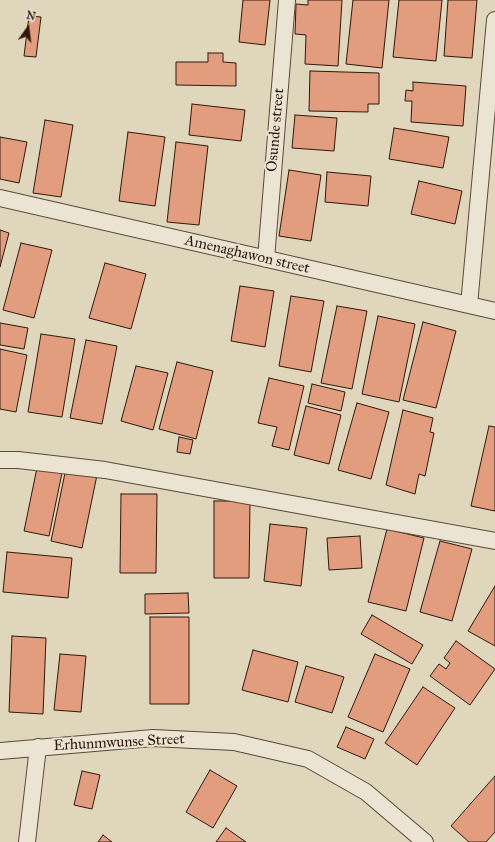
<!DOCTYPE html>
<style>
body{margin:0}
#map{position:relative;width:495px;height:842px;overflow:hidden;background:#e0d6bc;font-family:"IM FELL Great Primer",serif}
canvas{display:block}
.north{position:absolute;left:8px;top:8px;width:40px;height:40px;-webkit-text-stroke:3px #ebe4d3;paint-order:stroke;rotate:14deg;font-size:11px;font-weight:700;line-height:16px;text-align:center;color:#30180d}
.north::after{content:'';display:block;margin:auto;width:14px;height:18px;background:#30180d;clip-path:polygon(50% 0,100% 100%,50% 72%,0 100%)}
</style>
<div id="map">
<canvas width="495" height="842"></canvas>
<div class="north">N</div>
</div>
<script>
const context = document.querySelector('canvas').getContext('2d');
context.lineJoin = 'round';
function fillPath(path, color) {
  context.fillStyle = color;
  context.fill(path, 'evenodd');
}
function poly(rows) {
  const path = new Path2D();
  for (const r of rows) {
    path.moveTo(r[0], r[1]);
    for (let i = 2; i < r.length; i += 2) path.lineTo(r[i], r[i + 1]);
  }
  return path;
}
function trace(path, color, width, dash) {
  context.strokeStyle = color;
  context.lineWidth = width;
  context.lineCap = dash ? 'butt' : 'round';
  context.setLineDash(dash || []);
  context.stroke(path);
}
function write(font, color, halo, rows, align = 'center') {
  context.font = font + ' "IM FELL Great Primer",serif';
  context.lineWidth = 4;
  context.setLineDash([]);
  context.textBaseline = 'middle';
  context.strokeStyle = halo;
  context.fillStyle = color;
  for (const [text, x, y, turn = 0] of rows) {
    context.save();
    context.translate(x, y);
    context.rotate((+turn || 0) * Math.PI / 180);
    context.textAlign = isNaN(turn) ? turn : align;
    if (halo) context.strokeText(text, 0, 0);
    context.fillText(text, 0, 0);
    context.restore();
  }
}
const building = poly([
 [243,0,270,0,265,45,239,42,243,0],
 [308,0,342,0,338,66,305,64,306,35,295,34,296,4,308,5,308,0],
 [353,0,389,0,382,68,346,64,353,0],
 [399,0,442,0,436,61,393,57,399,0],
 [448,0,477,0,472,58,444,56,448,0],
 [29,16,41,17,36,57,24,56,29,16],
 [208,53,223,53,223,62,236,63,236,86,176,85,176,62,208,62,208,53],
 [310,71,379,73,379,104,368,104,368,112,309,111,310,71],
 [413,82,466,86,463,126,411,122,412,101,405,101,406,90,413,91,413,82],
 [192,104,245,110,241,141,189,135,192,104],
 [295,115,337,118,334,151,292,148,295,115],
 [45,120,73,125,61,197,33,193,45,120],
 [394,128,449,137,443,168,389,159,394,128],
 [128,132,165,137,155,206,119,201,128,132],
 [0,137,27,142,19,183,0,179,0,137],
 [176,142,208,146,199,225,167,222,176,142],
 [289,170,321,175,311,241,279,236,289,170],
 [327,172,371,176,368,206,325,202,327,172],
 [419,181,462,191,455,224,411,214,419,181],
 [0,230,9,233,0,267,0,230],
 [21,243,52,250,34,318,3,310,21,243],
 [105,263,146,274,131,329,89,318,105,263],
 [240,286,274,291,265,347,231,341,240,286],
 [291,296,324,301,311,372,279,366,291,296],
 [337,306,367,311,352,389,321,383,337,306],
 [378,316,415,324,399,402,362,394,378,316],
 [423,322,456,331,436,408,403,400,423,322],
 [0,323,28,328,24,349,0,345,0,323],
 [41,334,75,339,62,417,28,412,41,334],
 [86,340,117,346,102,424,70,418,86,340],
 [0,349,27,355,16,412,0,409,0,349],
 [177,362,213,371,196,439,159,429,177,362],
 [136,366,168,373,153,430,121,421,136,366],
 [269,378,304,386,289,450,272,446,277,427,258,423,269,378],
 [312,384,345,392,341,411,308,403,312,384],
 [357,403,389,412,371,479,338,470,357,403],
 [306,406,341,415,329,464,294,455,306,406],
 [403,410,433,418,430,432,434,433,425,476,419,474,415,494,386,485,403,410],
 [489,426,495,427,495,511,471,506,489,426],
 [179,437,193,440,190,454,177,452,179,437],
 [38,463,63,468,49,536,24,531,38,463],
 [66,468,97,475,82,548,51,541,66,468],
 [121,494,157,494,156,573,120,573,121,494],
 [214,501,250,501,249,578,214,578,214,501],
 [270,524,307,528,301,586,264,581,270,524],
 [387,529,424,538,406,611,368,602,387,529],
 [360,536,362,568,329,570,327,538,360,536],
 [440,541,472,549,452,621,420,612,440,541],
 [7,552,72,558,68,598,3,592,7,552],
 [495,586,495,646,468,631,495,586],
 [188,593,189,613,145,614,145,594,188,593],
 [372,615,423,645,412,664,361,634,372,615],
 [150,617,189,617,189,704,150,704,150,617],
 [12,636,46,638,43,714,9,712,12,636],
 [456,641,495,669,470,705,430,676,439,664,446,669,450,663,444,658,456,641],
 [253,650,298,662,288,702,242,690,253,650],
 [60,654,86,656,81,712,54,710,60,654],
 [375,654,410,669,383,732,348,717,375,654],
 [306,666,344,677,332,713,295,702,306,666],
 [423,687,455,708,417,765,385,743,423,687],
 [346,727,374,739,365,759,337,747,346,727],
 [210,770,237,786,213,828,186,812,210,770],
 [82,771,100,775,92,809,74,805,82,771],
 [495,776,495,832,486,842,469,842,451,826,495,776],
 [226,828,246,842,216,842,226,828],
 [103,835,112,842,98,842,103,835]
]);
const street = poly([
 [0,198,495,311],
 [266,259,287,0],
 [469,305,495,20],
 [0,460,18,460,105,470,495,541],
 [0,751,153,738,234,742,308,759,366,792,425,842],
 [27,842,38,747]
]);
const streetNames = [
 ["Osunde street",276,130,-85],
 ["Amenaghawon street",247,255,13],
 ["Erhunmwunse Street",119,743,-3]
];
fillPath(building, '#e29c7e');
trace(building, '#30180d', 1);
trace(street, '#5c4839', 18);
trace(street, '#ebe4d3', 16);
write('15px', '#30180d', '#ebe4d3', streetNames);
</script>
